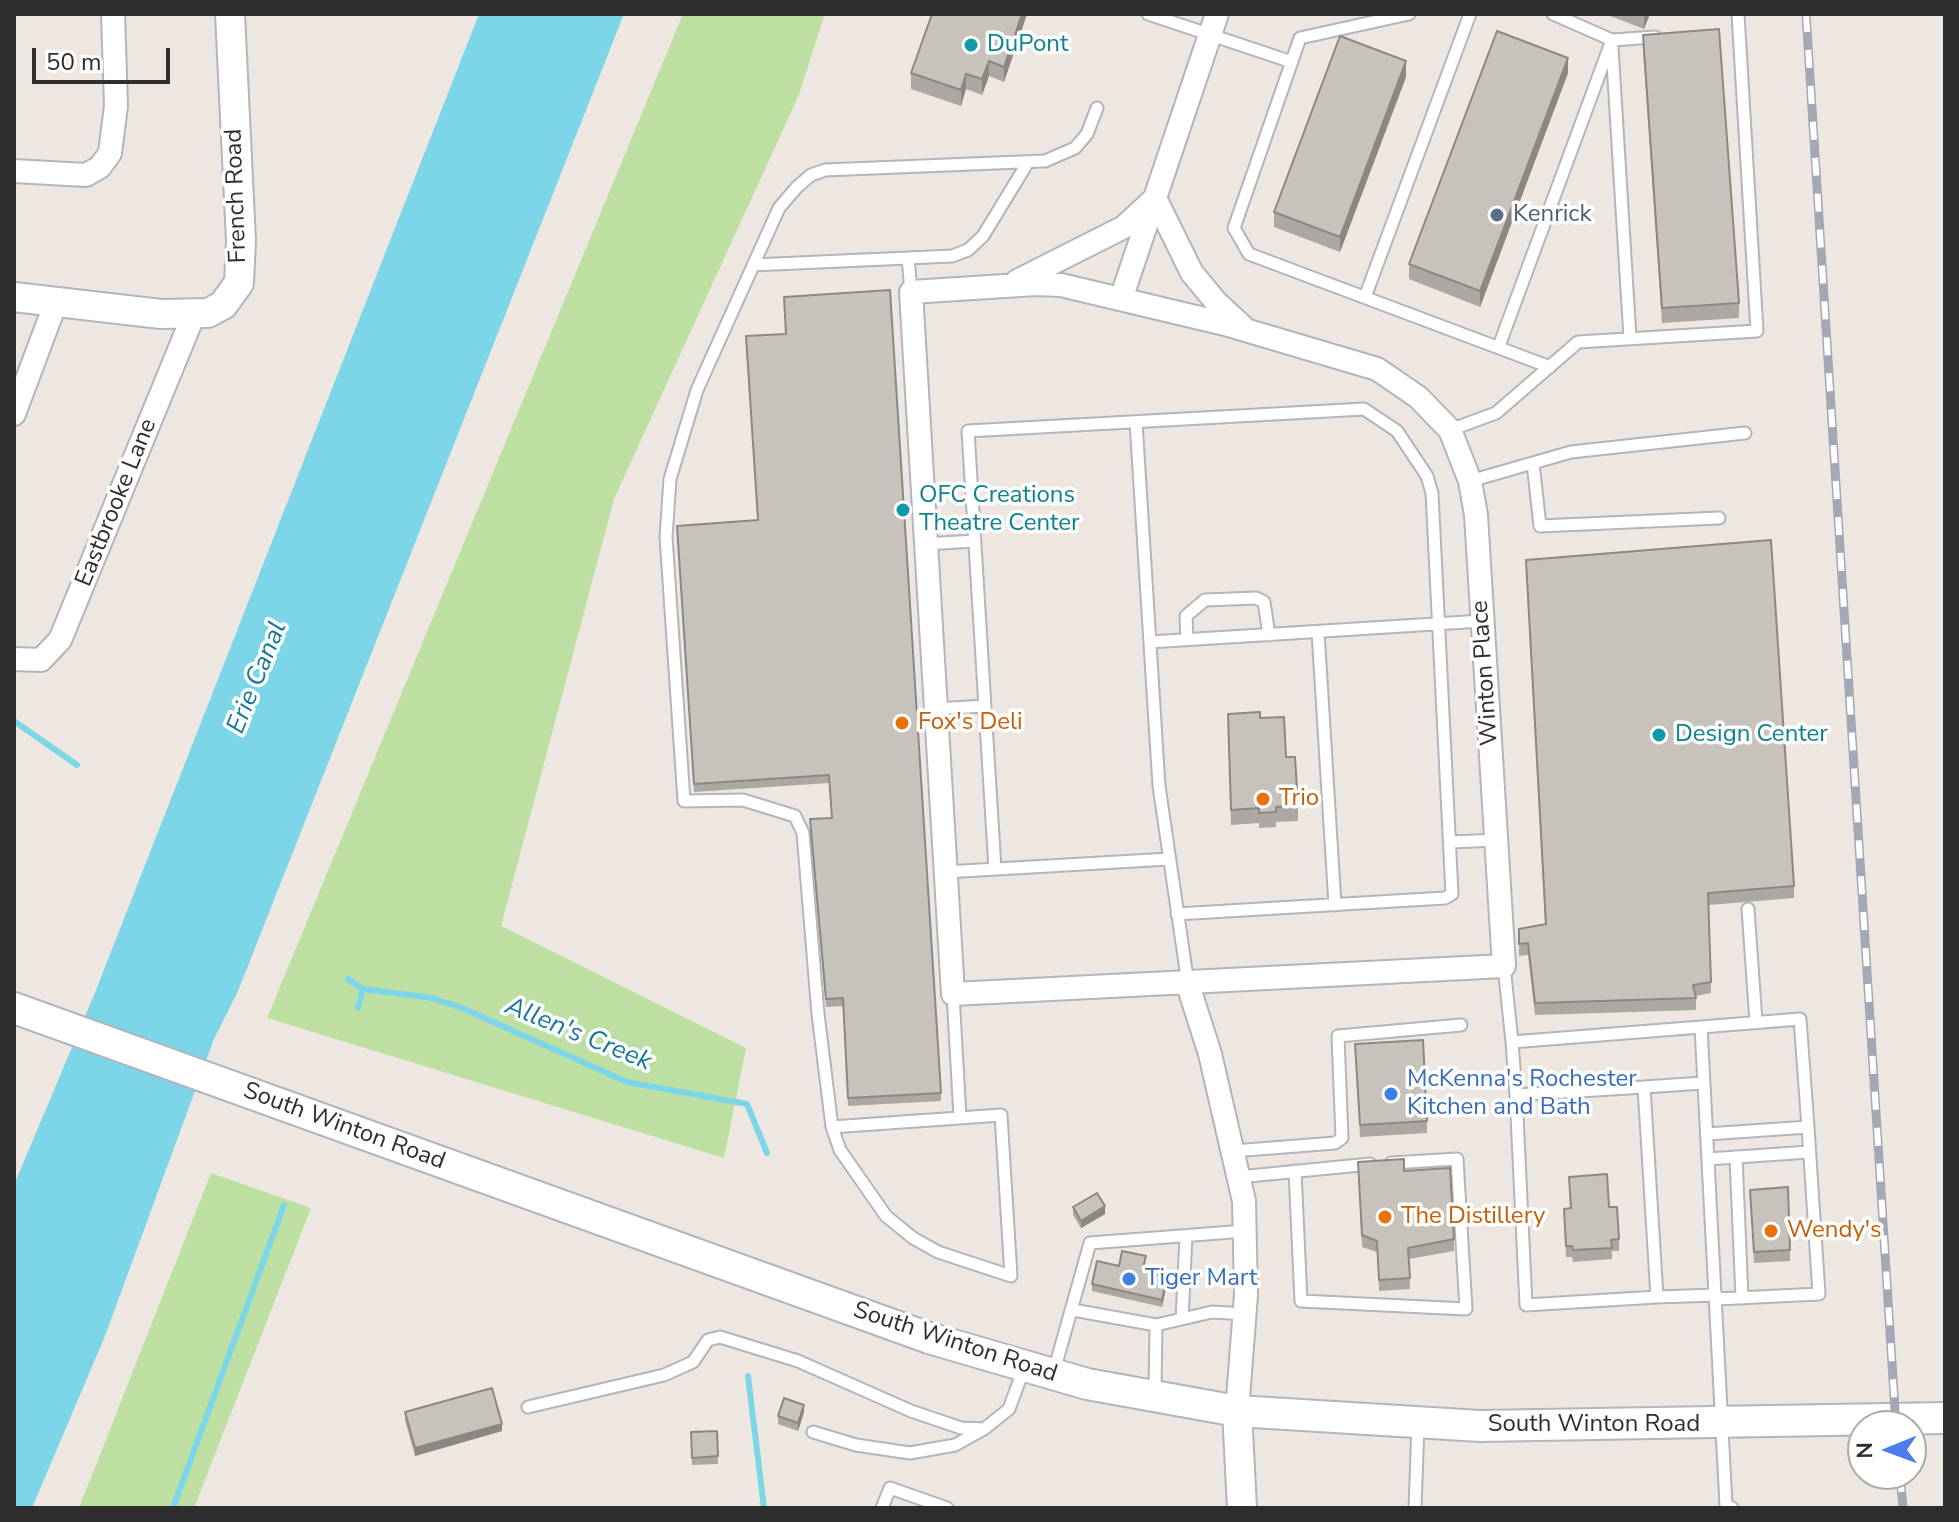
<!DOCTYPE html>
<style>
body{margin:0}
#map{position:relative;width:1959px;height:1522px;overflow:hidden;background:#eee7e1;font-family:"Nunito Sans",sans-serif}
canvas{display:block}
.frame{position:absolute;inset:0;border:16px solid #2e2e2e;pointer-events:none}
.north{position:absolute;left:1847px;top:1410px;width:80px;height:80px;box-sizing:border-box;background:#fff;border:2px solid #ababab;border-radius:50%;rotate:269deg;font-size:22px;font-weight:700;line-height:32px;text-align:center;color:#2e2e2e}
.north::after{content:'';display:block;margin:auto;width:28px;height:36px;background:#4d7bf0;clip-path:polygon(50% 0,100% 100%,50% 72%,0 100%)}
.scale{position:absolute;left:32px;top:48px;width:138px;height:36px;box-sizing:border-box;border:4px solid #2e2e2e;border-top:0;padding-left:10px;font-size:24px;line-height:28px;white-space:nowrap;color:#2e2e2e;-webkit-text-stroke:6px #fff;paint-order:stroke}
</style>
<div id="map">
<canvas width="1959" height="1522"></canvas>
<div class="frame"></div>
<div class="north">N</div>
<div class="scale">50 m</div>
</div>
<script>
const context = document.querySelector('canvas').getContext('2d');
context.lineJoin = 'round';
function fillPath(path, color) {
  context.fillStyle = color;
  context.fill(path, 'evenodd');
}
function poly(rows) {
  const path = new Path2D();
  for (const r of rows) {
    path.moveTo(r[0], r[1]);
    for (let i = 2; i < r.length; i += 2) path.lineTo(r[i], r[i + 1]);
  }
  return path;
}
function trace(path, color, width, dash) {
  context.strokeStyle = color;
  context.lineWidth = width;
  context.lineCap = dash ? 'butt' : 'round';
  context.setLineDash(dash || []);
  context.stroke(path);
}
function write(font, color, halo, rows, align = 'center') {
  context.font = font + ' "Nunito Sans",sans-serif';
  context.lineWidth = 7;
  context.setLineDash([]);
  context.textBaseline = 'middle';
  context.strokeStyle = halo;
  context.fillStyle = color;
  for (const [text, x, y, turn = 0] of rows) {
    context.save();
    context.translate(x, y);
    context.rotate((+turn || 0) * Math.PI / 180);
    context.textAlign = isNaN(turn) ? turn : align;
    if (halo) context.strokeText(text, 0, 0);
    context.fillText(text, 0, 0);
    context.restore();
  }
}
const green = poly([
 [683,14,825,14,798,97,614,499,501,926,746,1048,724,1158,267,1018],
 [211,1173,311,1208,194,1508,79,1508]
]);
const water = poly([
 [479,14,624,14,238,991,214,1039,105,1336,32,1508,14,1508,14,1185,94,995]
]);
const stream = poly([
 [14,721,77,765],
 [348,979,363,989,432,998,462,1008,627,1082,747,1104,767,1153],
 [358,1008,363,989],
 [748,1376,764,1508],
 [173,1508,284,1205]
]);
const service = poly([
 [1148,14,1292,62],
 [1409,14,1300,38,1234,228,1249,254,1550,367],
 [1553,14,1612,40,1655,37],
 [1612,47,1630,338],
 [908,258,911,292],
 [753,265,952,256,968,250,983,236,1028,162],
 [1365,297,1470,14],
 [1499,346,1612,40],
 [1136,422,1159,786,1188,984],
 [1450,430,1496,413,1578,342,1757,331,1738,14],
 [1533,463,1540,526,1719,518],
 [1470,481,1571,452,1745,433],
 [925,544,975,541],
 [1318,632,1335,905],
 [1187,640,1186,616,1205,600,1256,598,1264,602,1269,635],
 [1150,642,1482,621],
 [935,709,985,706],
 [1452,842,1496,840],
 [995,869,968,431,1364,409,1397,431,1427,476,1432,493,1452,894,1445,898,1177,914],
 [945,872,1169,859],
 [1748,909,1756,1022],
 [1504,966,1512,1042,1701,1027,1726,1505,1732,1508],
 [953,994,960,1117],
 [1701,1027,1800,1019,1808,1127],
 [1512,1042,1516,1095,1644,1087,1657,1297,1716,1295],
 [1644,1087,1703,1083],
 [1516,1095,1526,1305,1657,1297],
 [832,1127,1001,1115,1011,1276,938,1252,913,1238,886,1216,840,1150,832,1127,818,1014,803,833,795,816,743,800,684,801,666,537,670,479,697,390,779,208,797,187,811,175,825,170,1045,161,1075,148,1087,134,1097,108],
 [1707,1134,1808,1127,1819,1294,1717,1299],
 [1233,1151,1335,1143,1342,1138,1338,1036,1461,1025],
 [1736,1157,1742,1298],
 [1708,1159,1809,1152],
 [1295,1171,1301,1301,1466,1309,1457,1159,1391,1163],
 [1239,1177,1370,1164],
 [1073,1310,1156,1325,1212,1312,1245,1314],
 [1182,1319,1186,1236],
 [1054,1371,1090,1243,1245,1231],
 [1155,1393,1156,1325],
 [528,1407,664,1375,693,1362,708,1340,720,1337,798,1361,911,1411,961,1428,984,1429,1009,1409,1024,1368],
 [813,1432,856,1445,910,1453,955,1445,984,1429],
 [882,1508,890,1488,947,1508],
 [1415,1508,1418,1425]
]);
const minor = poly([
 [14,171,86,175,100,167,110,153,116,106,113,14],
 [1155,198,1192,273,1216,302,1244,328],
 [1017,281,1124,227,1152,201],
 [1036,284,1061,285,1225,324,1377,369,1418,397,1450,430,1470,481,1476,515,1504,966,953,994,911,292,1036,284],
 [1121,299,1217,14],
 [14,414,56,302],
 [14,659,41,660,60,640,194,314],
 [1188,985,1210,1054,1244,1201,1246,1295,1237,1411]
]);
const tertiary = poly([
 [14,297,161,314,208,313,223,305,239,283,241,241,230,14],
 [1237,1411,1242,1508]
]);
const secondary = poly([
 [14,1008,929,1338,1087,1384,1237,1411,1480,1426,1945,1418]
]);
const rail = poly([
 [1806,14,1896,1426],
 [1900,1474,1903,1508]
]);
const wall = poly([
 [932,14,1027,14,1004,82,989,76,982,95,966,89,961,106,911,89,911,73],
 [1605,14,1650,14,1644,29],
 [1643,35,1739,303,1739,318,1662,323,1643,50],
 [1568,73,1480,307,1409,279,1409,264],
 [1406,77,1340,252,1274,227,1274,212],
 [757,521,941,1093,941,1101,848,1106,843,1006,826,1007,810,827,810,819,832,818,829,783,694,792,677,533],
 [1526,560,1794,886,1794,898,1709,905,1711,993,1696,996,1696,1010,1535,1015,1528,955,1519,956,1519,929,1545,924],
 [1228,714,1260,718,1286,757,1298,805,1298,821,1276,822,1276,827,1259,828,1259,823,1231,825],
 [1355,1044,1427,1121,1427,1133,1360,1137],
 [1358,1162,1404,1171,1454,1239,1454,1251,1409,1259,1410,1289,1379,1291,1377,1252,1362,1247],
 [1569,1177,1609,1207,1619,1239,1619,1251,1612,1251,1612,1259,1573,1262,1572,1257,1566,1257,1564,1209,1570,1208],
 [1750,1190,1790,1250,1790,1261,1754,1263],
 [1073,1207,1105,1214,1081,1228,1073,1215],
 [1146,1263,1144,1272,1167,1283,1162,1307,1092,1291,1092,1284,1119,1266],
 [405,1412,502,1431,415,1456,405,1420],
 [804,1412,798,1431,778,1424,778,1416],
 [717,1431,718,1464,692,1465,691,1432]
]);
const shadedWall = poly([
 [1022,14,1027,14,1004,82,1004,67],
 [1644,14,1650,14,1644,29],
 [1568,58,1568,73,1480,307,1480,291],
 [989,61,989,76,982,95,982,79],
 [1406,61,1406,77,1340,252,1340,237],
 [966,74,966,89,961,106,961,90],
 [1105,1206,1105,1214,1081,1228,1081,1221],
 [1167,1277,1167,1283,1162,1307,1162,1300],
 [804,1405,804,1412,798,1431,798,1423],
 [502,1424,502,1431,415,1456,415,1448]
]);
const building = poly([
 [932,14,1022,14,1004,67,989,61,982,79,966,74,961,90,911,73,932,14],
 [1719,29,1739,303,1662,308,1643,35,1719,29],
 [1497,31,1568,58,1480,291,1409,264,1497,31],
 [1340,36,1406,61,1340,237,1274,212,1340,36],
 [890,290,941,1093,848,1098,843,998,826,999,810,819,832,818,829,775,694,784,677,526,758,520,746,336,786,334,784,297,890,290],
 [1771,540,1794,886,1708,893,1711,982,1693,985,1696,998,1535,1003,1528,943,1519,944,1519,929,1546,924,1526,560,1771,540],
 [1260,712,1260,718,1284,717,1286,757,1295,757,1298,805,1276,807,1276,812,1259,813,1259,808,1231,810,1228,714,1260,712],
 [1423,1040,1427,1121,1360,1125,1355,1044,1423,1040],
 [1404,1159,1404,1171,1450,1168,1454,1239,1408,1248,1410,1278,1379,1280,1377,1241,1362,1235,1358,1162,1404,1159],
 [1607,1174,1609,1207,1617,1207,1619,1239,1611,1240,1612,1248,1573,1250,1572,1246,1566,1246,1564,1209,1571,1208,1569,1177,1607,1174],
 [1788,1187,1790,1250,1754,1252,1750,1190,1788,1187],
 [1097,1193,1105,1206,1081,1221,1073,1207,1097,1193],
 [1122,1251,1146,1256,1142,1271,1167,1277,1162,1300,1092,1284,1097,1261,1119,1266,1122,1251],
 [492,1388,502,1424,415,1448,405,1412,492,1388],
 [784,1398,804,1405,798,1423,778,1416,784,1398],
 [717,1431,718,1456,692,1458,691,1432,717,1431]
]);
const markers = [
 [971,45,8,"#0f9aa8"],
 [1497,215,8,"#5c6f8a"],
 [903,510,8,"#0f9aa8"],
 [902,723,8,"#e8710a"],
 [1659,735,8,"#0f9aa8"],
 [1263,799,8,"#e8710a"],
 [1391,1094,8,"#3f7fe0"],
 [1385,1217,8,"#e8710a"],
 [1771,1231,8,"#e8710a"],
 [1129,1279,8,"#3f7fe0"]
];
const cultureNames = [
 ["DuPont",987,45],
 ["OFC Creations",919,496],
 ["Theatre Center",919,524],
 ["Design Center",1675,735]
];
const streetNames = [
 ["French Road",237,196,-92],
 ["Eastbrooke Lane",117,503,-68],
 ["Winton Place",1486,673,-94],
 ["South Winton Road",344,1127,20],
 ["South Winton Road",955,1343,18],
 ["South Winton Road",1594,1425]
];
const serviceNames = [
 ["Kenrick",1513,215]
];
const foodNames = [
 ["Fox's Deli",918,723],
 ["Trio",1279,799],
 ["The Distillery",1401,1217],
 ["Wendy's",1787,1231]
];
const shopNames = [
 ["McKenna's Rochester",1407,1080],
 ["Kitchen and Bath",1407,1108],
 ["Tiger Mart",1145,1279]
];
const waterNames = [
 ["Erie Canal",258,678,-68],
 ["Allen's Creek",578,1035,22]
];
fillPath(green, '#bde0a2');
fillPath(water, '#7cd6e8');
trace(stream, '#7cd6e8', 6);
trace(service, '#b1b5bd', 15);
trace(minor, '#b1b5bd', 26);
trace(tertiary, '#b1b5bd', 32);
trace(secondary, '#b1b5bd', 34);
trace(service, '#fff', 11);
trace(minor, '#fff', 22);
trace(tertiary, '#fff', 28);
trace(secondary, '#fff', 30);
trace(rail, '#a4a8b6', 9);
trace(rail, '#fff', 6, [18]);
fillPath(wall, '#aba7a2');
fillPath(shadedWall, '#8b8884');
fillPath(building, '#c7c2bc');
trace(building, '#8b8884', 2);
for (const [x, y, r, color] of markers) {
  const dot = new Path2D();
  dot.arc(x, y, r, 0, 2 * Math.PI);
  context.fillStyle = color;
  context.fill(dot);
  trace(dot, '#fff', 3);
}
write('24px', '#0d838f', '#fff', cultureNames, 'left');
write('24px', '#2e2e2e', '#fff', streetNames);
write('24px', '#4e5e75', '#fff', serviceNames, 'left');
write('24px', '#c56008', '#fff', foodNames, 'left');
write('24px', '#366cbe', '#fff', shopNames, 'left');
write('italic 26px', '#167999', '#fff', waterNames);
</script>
